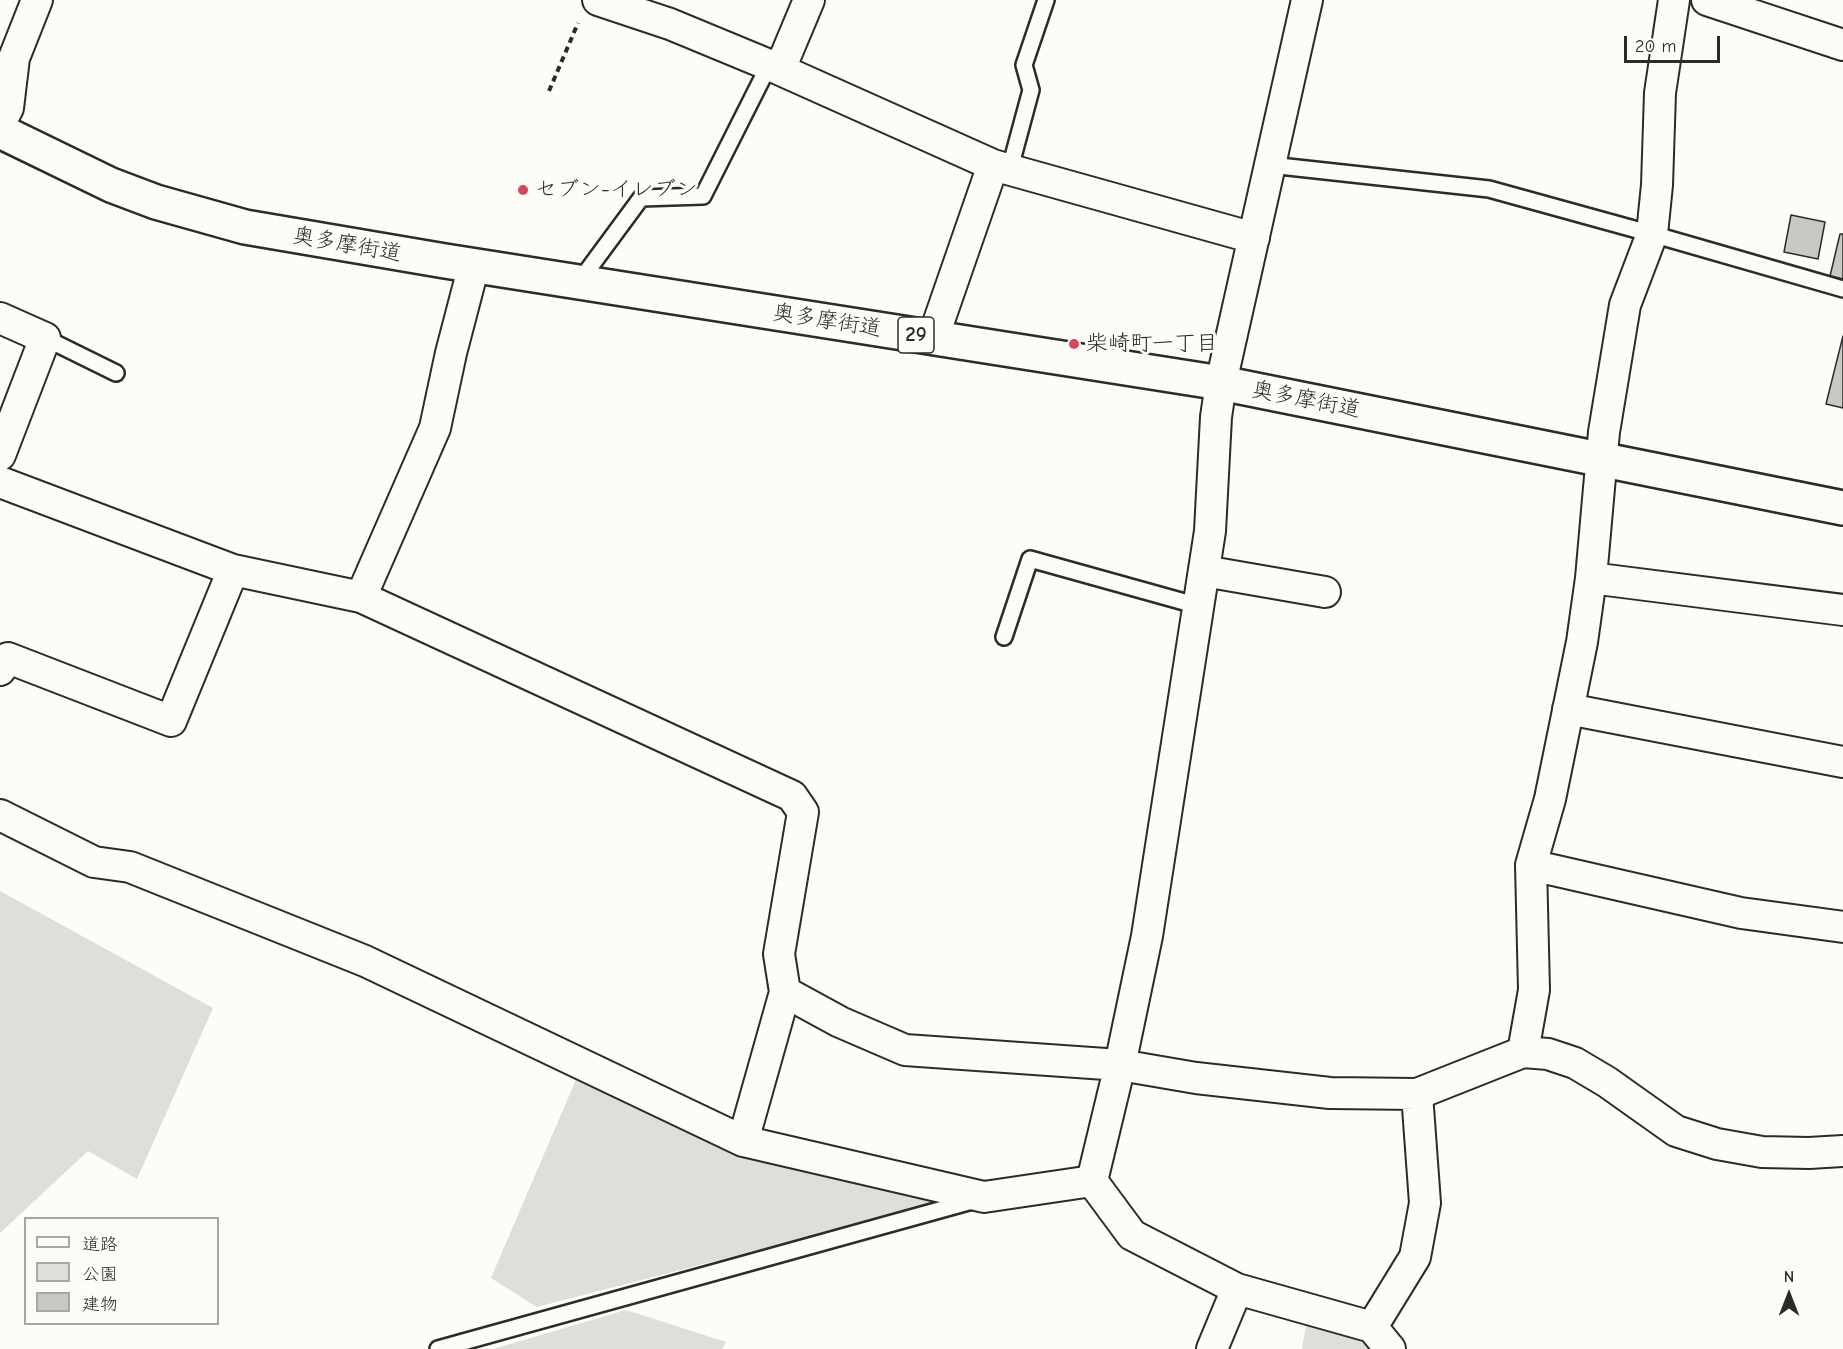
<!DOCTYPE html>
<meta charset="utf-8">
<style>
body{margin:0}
#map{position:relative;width:1843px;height:1349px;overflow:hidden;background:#fdfcf7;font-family:"Comic Neue","Klee One",sans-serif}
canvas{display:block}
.legend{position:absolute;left:24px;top:1217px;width:195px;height:108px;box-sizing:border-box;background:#fdfcf7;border:2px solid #a9a8a5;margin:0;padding:8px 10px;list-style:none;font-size:18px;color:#2b2b2b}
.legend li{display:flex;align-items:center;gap:12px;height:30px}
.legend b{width:30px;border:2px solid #a9a8a5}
.north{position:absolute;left:1759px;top:1265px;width:60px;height:60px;-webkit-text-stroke:4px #fdfcf7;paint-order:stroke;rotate:0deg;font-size:16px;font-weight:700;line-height:24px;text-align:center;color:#2b2b2b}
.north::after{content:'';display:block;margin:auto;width:21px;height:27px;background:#2b2b2b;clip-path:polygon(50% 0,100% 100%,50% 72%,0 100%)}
.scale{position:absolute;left:1624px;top:36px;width:96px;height:27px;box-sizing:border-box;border:3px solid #2b2b2b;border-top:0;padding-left:8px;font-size:18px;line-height:21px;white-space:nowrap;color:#2b2b2b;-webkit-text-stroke:4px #fdfcf7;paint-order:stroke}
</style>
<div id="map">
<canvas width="1843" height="1349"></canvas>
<ul class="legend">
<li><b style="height:8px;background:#fdfcf7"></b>道路</li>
<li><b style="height:16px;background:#dfdeda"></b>公園</li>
<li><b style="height:16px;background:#c9c8c4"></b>建物</li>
</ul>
<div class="north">N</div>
<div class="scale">20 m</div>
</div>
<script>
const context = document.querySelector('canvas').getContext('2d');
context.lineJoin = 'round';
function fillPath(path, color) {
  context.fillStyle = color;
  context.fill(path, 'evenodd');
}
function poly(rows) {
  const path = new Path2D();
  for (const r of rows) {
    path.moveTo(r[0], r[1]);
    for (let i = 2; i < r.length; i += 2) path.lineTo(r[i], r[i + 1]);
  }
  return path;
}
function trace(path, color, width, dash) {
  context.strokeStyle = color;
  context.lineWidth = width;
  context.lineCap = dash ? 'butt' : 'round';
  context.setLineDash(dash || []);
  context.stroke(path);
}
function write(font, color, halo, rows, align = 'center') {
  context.font = font + ' "Comic Neue","Klee One",sans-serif';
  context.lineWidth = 6;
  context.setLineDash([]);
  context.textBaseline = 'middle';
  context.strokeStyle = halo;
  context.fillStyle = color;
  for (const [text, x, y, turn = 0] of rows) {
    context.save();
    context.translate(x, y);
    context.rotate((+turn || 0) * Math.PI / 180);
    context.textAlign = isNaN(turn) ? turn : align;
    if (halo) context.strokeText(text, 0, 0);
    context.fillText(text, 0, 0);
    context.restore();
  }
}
const green = poly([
 [0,891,213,1008,137,1179,88,1151,0,1233],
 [578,1075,944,1202,537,1307,491,1278],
 [626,1310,726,1342,722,1349,493,1349],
 [1308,1313,1362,1327,1381,1349,1302,1349]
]);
const building = poly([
 [1791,215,1825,222,1818,259,1784,252,1791,215],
 [1840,234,1843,234,1843,279,1830,276,1840,234],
 [1843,336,1843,408,1826,404,1843,336]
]);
const path = poly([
 [549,91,578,23]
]);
const service = poly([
 [1270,165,1489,189,1652,234,1843,289],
 [1010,168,1031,90,1024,65,1046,0],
 [579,282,641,198,703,196,765,73,774,67],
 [45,338,116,373],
 [1004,637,1030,559,1188,603,1199,604],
 [438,1349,972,1201]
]);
const minor = poly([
 [598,0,670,24,774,67,993,165,1254,238],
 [1707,0,1843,45],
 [774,67,783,62,809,0],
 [0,123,8,108,14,58,37,0],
 [0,318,45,338,0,455],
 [933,338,993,165],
 [0,482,233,570,361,597,792,796,803,812,779,954,785,992,840,1022,905,1050,1120,1065,1196,1078,1330,1093,1417,1094,1523,1052,1548,1054,1575,1063,1607,1082,1676,1131,1717,1144,1762,1152,1809,1153,1843,1151],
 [1204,571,1325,592],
 [1591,578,1843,610],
 [361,597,435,428,451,353,474,265],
 [0,670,8,658,171,721,233,570],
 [1568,709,1843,762],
 [0,815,94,862,130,867,365,961,743,1141,984,1197,1092,1181],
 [1531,865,1741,913,1843,927],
 [1523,1052,1534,990,1531,865,1550,799,1582,642,1591,578,1604,432,1625,305,1652,234,1657,185,1660,93,1674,0],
 [743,1141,785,992],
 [1092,1181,1120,1065,1147,936,1210,531,1216,417,1221,383,1307,0],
 [1092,1181,1132,1235,1237,1289,1372,1327,1390,1349],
 [1372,1327,1415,1257,1425,1203,1417,1094],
 [1212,1349,1237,1289]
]);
const primary = poly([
 [0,131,111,185,156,202,245,227,445,261,1221,383,1843,508]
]);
const markers = [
 [523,190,6,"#d1495b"],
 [1074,344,6,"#d1495b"]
];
const shields = [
 [916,335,36]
];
const shieldNames = [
 ["29",916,335]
];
const poiNames = [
 ["セブン-イレブン",535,190],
 ["柴崎町一丁目",1086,344]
];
const streetNames = [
 ["奥多摩街道",347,245,10],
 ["奥多摩街道",827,321,9],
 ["奥多摩街道",1306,400,11]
];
fillPath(green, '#dfdeda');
fillPath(building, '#c9c8c4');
trace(building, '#2b2b2b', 1.5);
trace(service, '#2b2b2b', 20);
trace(minor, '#2b2b2b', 34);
trace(primary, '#2b2b2b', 38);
trace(path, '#2b2b2b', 4, [6, 4.5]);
trace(service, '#fdfcf7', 15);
trace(minor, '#fdfcf7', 30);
trace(primary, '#fdfcf7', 33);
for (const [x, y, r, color] of markers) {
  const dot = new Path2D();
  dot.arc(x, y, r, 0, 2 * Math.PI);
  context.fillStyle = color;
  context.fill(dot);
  trace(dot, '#fdfcf7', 2);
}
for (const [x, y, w] of shields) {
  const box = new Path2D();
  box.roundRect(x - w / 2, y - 18, w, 36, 4.5);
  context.fillStyle = '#fdfcf7';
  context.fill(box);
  trace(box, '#2b2b2b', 1.5);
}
write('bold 21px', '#2b2b2b', null, shieldNames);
write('22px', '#2b2b2b', '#fdfcf7', poiNames, 'left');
write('22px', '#2b2b2b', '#fdfcf7', streetNames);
</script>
